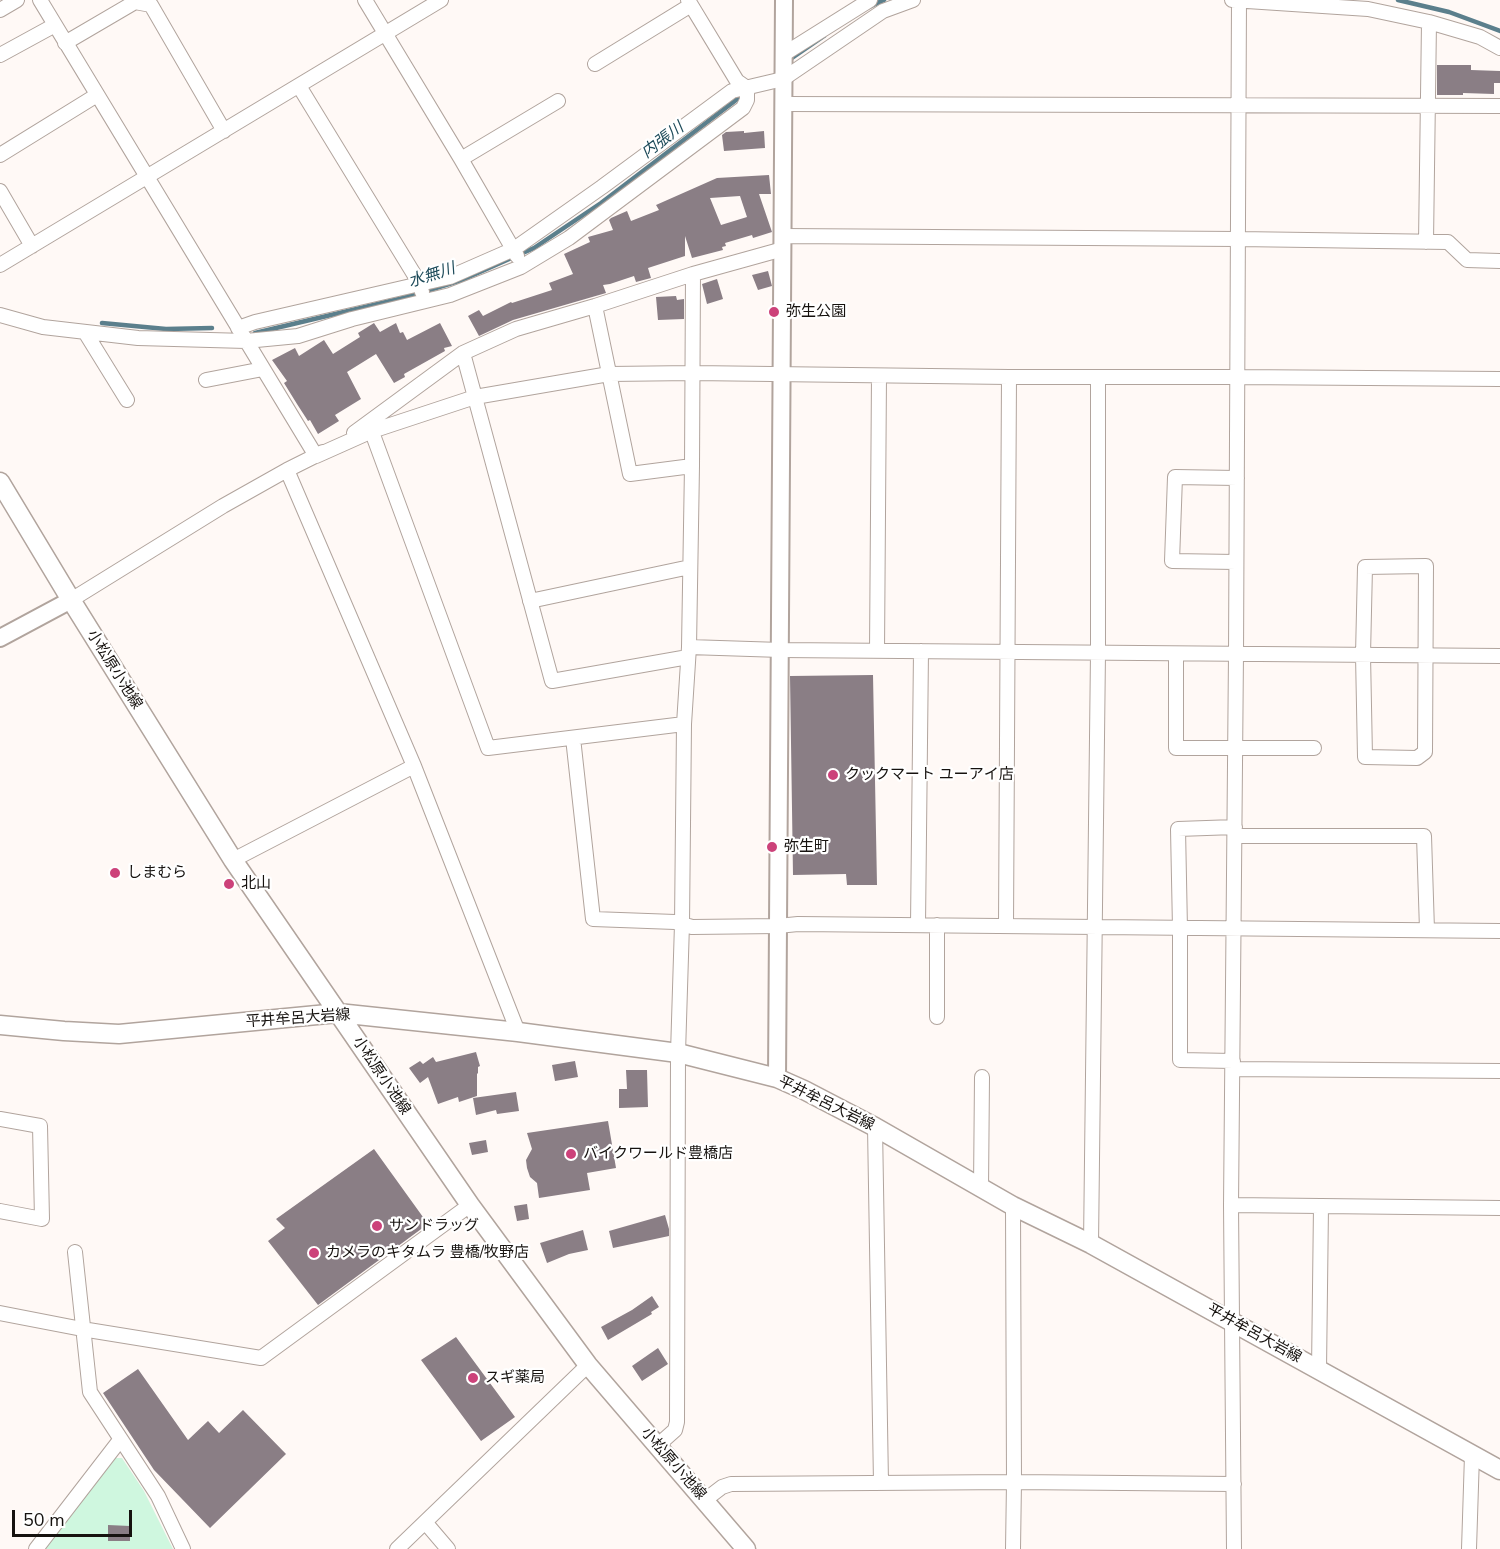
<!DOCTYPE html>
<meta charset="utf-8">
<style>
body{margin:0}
#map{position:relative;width:1500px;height:1549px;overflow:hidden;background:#fff9f6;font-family:"Nunito Sans",sans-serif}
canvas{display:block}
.scale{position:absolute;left:12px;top:1510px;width:120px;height:27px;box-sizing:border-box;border:3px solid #16120f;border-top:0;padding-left:8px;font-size:18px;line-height:21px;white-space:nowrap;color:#16120f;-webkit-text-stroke:4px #fff;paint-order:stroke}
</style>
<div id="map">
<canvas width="1500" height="1549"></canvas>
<div class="scale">50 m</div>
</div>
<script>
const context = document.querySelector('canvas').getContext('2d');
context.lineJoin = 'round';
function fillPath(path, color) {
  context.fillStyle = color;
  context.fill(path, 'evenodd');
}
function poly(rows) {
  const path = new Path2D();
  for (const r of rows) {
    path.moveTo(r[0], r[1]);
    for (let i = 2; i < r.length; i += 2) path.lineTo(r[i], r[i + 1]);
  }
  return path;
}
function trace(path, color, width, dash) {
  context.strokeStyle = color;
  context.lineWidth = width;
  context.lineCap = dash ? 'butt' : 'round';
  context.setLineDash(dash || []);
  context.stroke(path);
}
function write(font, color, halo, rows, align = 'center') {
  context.font = font + ' "Nunito Sans","Noto Sans JP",sans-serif';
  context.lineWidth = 4.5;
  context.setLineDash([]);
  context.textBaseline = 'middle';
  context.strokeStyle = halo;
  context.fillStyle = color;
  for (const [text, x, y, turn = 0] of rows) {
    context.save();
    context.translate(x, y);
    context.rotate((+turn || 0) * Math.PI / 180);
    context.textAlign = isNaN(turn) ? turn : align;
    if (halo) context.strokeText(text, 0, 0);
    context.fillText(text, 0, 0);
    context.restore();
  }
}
const green = poly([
 [115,1458,122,1458,144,1491,173,1549,45,1549]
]);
const stream = poly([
 [1398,0,1449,12,1500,31],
 [869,7,884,0],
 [792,58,824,36],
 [102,323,166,329,212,328],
 [255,333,407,297,462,280,534,248,601,203,740,97]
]);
const building = poly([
 [1437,65,1471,65,1471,70,1500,71,1500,83,1494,83,1494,94,1463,93,1463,95,1437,95],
 [744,131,744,133,764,131,765,148,724,151,722,135,726,132],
 [769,175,771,194,759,194,772,232,753,238,752,235,725,243,726,246,722,247,723,250,692,258,685,236,685,256,648,268,651,278,636,282,634,276,610,284,603,285,606,293,513,320,479,336,468,316,479,310,483,316,511,302,512,303,552,290,549,283,573,274,564,254,590,242,588,237,613,230,609,220,611,218,627,211,631,221,659,210,656,205,717,178],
 [740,196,747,217,721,225,710,198],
 [768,271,772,286,758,290,752,275],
 [717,279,723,299,707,304,702,284],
 [676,296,677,300,684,299,684,319,658,320,656,297],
 [374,323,380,332,396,323,400,333,403,332,407,340,440,323,452,346,444,348,445,351,404,374,405,377,394,383,376,354,347,372,361,399,335,415,339,421,318,434,310,420,308,421,297,404,284,383,287,381,272,360,295,348,299,356,324,340,333,354,360,337,358,333],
 [873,675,877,885,847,885,846,874,793,875,790,676],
 [476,1052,480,1066,478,1067,478,1073,477,1074,477,1096,459,1102,458,1097,438,1104,428,1077,420,1083,409,1068,420,1061,423,1064,433,1057,436,1062],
 [575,1061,578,1077,555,1081,552,1065],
 [626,1070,647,1070,648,1107,619,1108,619,1089,627,1089],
 [516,1092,519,1111,497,1114,496,1110,476,1115,473,1098],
 [608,1121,616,1168,587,1173,590,1190,539,1198,537,1183,530,1177,527,1168,526,1160,532,1149,527,1133],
 [486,1140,488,1152,472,1155,469,1143],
 [374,1149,428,1224,318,1305,268,1241,285,1228,276,1219],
 [527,1204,529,1219,517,1221,514,1206],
 [665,1215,669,1229,669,1236,613,1248,609,1231],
 [583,1230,588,1250,569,1254,547,1263,540,1243],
 [652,1296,659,1307,651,1312,652,1314,608,1340,601,1327,632,1310],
 [456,1337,515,1417,481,1441,421,1360],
 [658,1348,668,1364,642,1381,632,1366],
 [138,1369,188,1440,208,1421,219,1433,243,1410,286,1454,210,1528,154,1470,103,1393],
 [108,1525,130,1526,130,1541,108,1541]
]);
const minor = poly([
 [40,0,316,456,372,431,475,397,609,374,693,373,1009,377,1237,377,1500,379],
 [365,0,461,159,517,256],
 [1232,0,1368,9,1429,22,1480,37,1500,48],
 [0,10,17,0],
 [65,43,135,2,151,5,224,131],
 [784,54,870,0],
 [0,55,55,25],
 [595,64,691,5],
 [299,86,420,284,422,292],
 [784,104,1500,106],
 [0,155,97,95],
 [461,159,558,101],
 [0,191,32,246],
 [783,236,1238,239,1448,242,1467,260,1500,261],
 [1426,242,1429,22],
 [0,265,441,0],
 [595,306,630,474,692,466],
 [0,315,43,327,138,338,246,341,298,336,352,319,450,295,521,267,569,238,743,108,747,100,747,88,737,81,688,0],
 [238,328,255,322,450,277,514,249,602,187,732,91,783,79,883,11,913,0],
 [85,332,127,400],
 [463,353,552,681,688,657],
 [206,380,263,369],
 [369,424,488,748,684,724],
 [354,433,463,353,516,329,595,306,693,274,783,249],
 [287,470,414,766,518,1032],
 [1236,562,1172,561,1175,477,1237,478],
 [1426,566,1425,752,1417,758,1365,757,1363,655,1365,567,1426,566],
 [71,600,223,506,287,470,323,452],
 [530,601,690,567],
 [689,647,781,650,1500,656],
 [877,651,879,376],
 [1176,654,1176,748,1314,748],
 [573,738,593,919,675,922,692,927,778,926,798,924,1500,931],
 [1235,836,1424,836,1427,930],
 [233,860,414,766],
 [918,925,921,651],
 [1006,925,1009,377],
 [937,1017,937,925],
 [1233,1061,1180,1060,1180,929,1178,829,1235,827],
 [1233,1069,1500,1071],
 [0,1119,40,1126,42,1219,0,1211],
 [875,1127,881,1483],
 [981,1188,982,1077],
 [1231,1205,1500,1208],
 [1013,1206,1014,1482,1013,1549],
 [1091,1244,1098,653,1098,377],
 [75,1252,90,1392,158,1496,183,1549],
 [0,1313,82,1329,261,1358,470,1205],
 [1319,1370,1321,1206],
 [657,1446,675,1430,677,1422,678,1053,682,924,684,724,689,647,692,466,693,274],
 [705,1500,722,1487,731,1484,1014,1482,1234,1484],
 [425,1522,448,1549],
 [36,1549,120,1440],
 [397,1549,588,1365],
 [1234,1549,1231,1205,1236,654,1239,0],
 [1469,1549,1472,1455]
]);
const tertiary = poly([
 [0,638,71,600],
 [777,1078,784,0]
]);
const secondary = poly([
 [0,482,71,600,233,860,470,1205,588,1365,746,1549],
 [0,1025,64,1031,119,1034,338,1013,518,1032,678,1053,777,1078,804,1090,875,1127,1013,1206,1091,1244,1500,1470]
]);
const markers = [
 [774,312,6,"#cc427a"],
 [833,775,6,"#cc427a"],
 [772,847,6,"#cc427a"],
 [115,873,6,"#cc427a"],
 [229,884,6,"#cc427a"],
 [571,1154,6,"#cc427a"],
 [377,1226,6,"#cc427a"],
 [314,1253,6,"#cc427a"],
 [473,1378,6,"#cc427a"]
];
const poiNames = [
 ["弥生公園",786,312],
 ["クックマート ユーアイ店",845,775],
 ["弥生町",784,847],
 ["しまむら",127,873],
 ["北山",241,884],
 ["バイクワールド豊橋店",583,1154],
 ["サンドラッグ",389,1226],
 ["カメラのキタムラ 豊橋/牧野店",326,1253],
 ["スギ薬局",485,1378]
];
const streetNames = [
 ["小松原小池線",114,670,58],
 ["平井牟呂大岩線",298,1019,-4],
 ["小松原小池線",381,1076,56],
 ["平井牟呂大岩線",826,1104,26],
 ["平井牟呂大岩線",1254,1334,29],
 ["小松原小池線",673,1464,49]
];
const waterNames = [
 ["内張川",663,141,-37],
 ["水無川",432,276,-18]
];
fillPath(green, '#cff7df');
trace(stream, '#5b7f8c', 4.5);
fillPath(building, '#8a7e85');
trace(minor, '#b1a49d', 16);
trace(tertiary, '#b1a49d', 20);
trace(secondary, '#b1a49d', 21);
trace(minor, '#fff', 14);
trace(tertiary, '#fff', 16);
trace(secondary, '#fff', 18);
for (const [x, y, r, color] of markers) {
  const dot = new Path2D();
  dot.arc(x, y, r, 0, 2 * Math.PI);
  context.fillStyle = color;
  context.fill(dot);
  trace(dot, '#fff', 2);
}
write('15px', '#16120f', '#fff', poiNames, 'left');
write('15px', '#16120f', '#fff', streetNames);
write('italic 16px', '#1c4a59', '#fff', waterNames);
</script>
